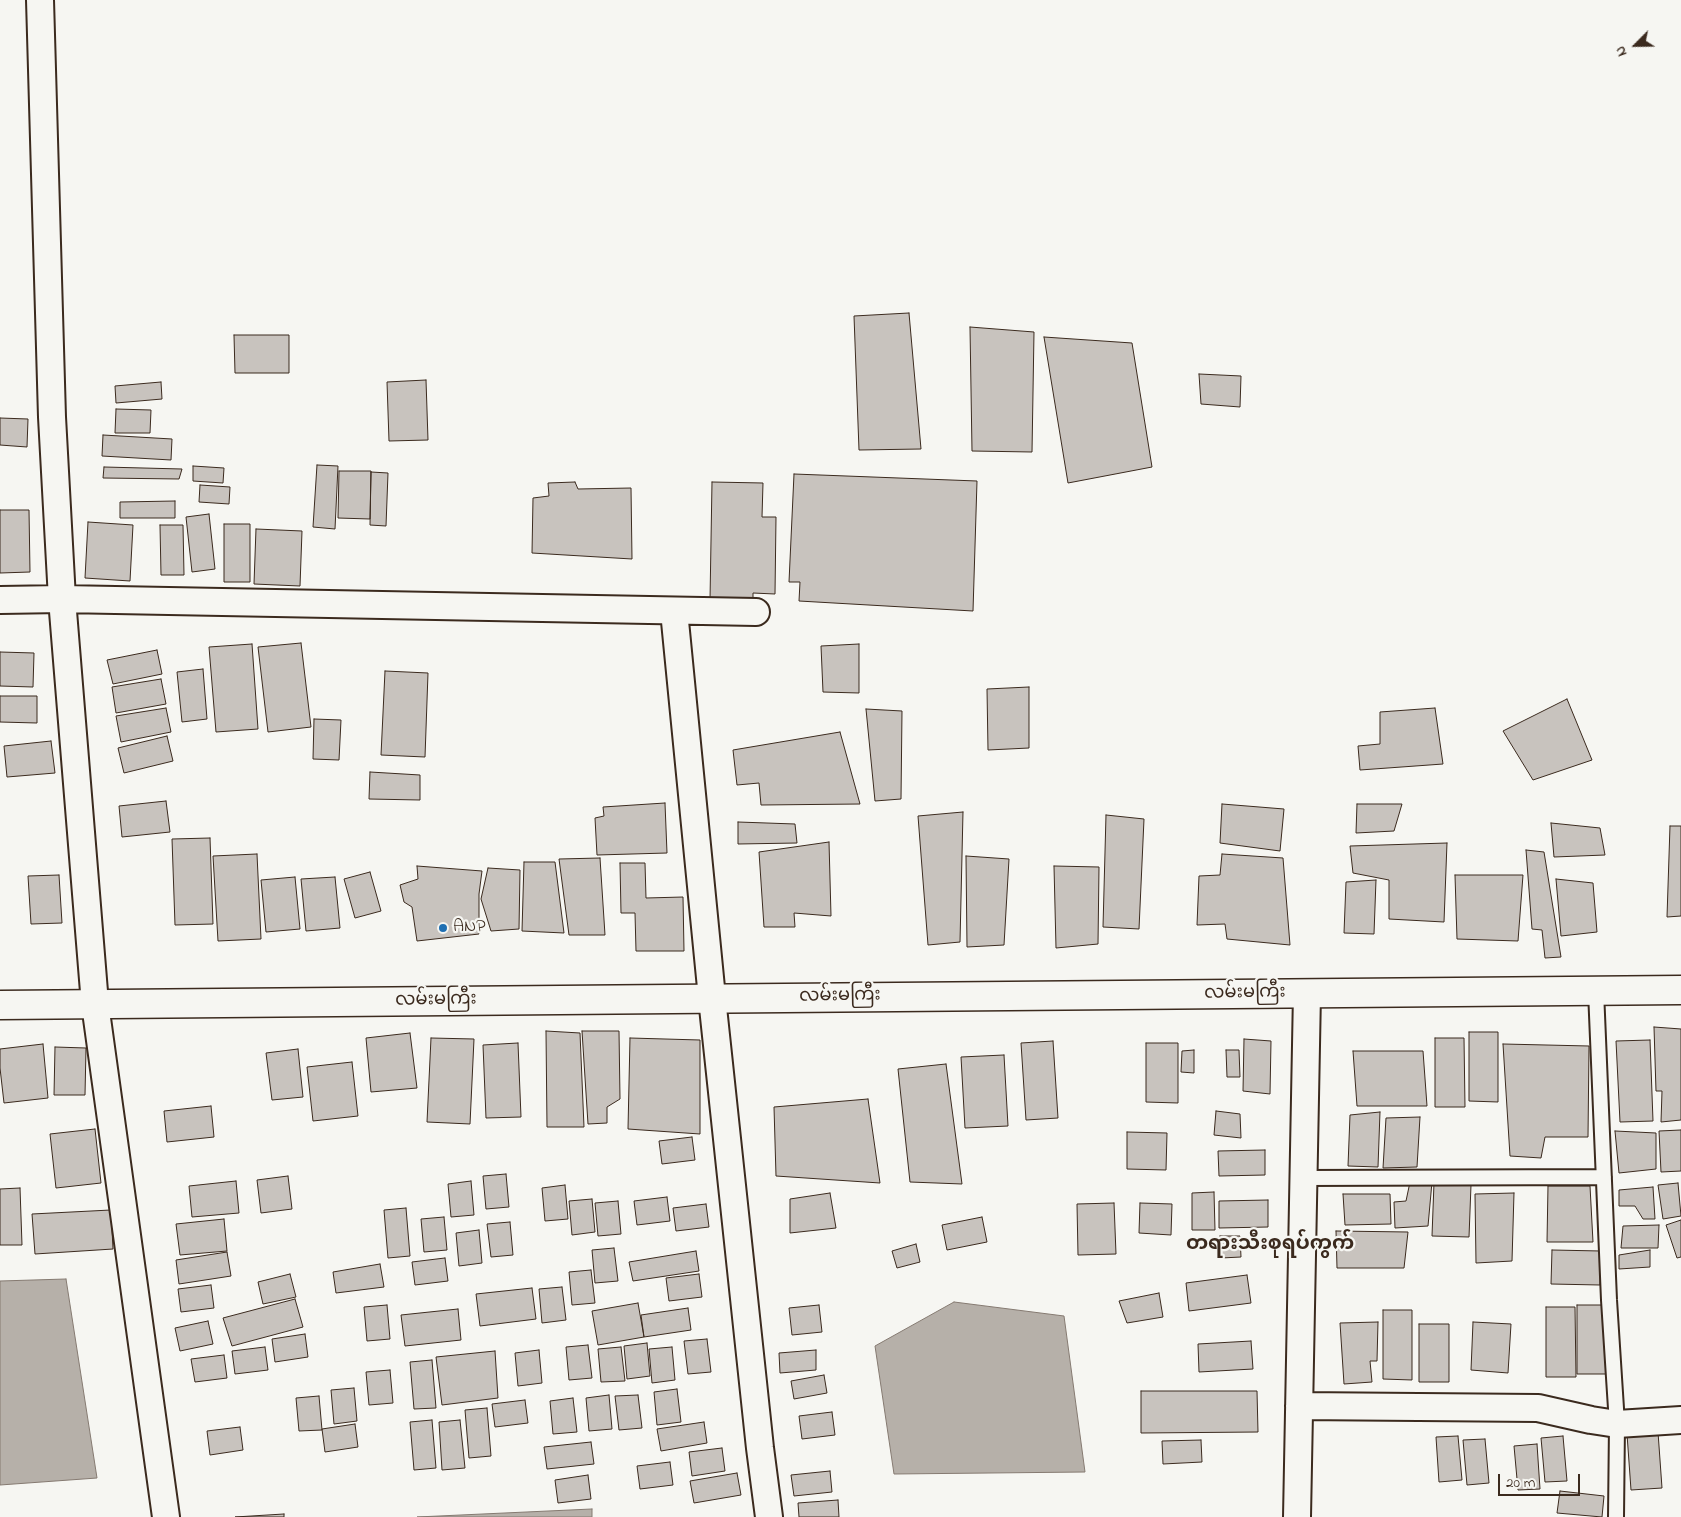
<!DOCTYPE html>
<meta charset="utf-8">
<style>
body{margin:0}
#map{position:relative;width:1681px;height:1517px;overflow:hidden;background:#f6f6f2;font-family:"Indie Flower",sans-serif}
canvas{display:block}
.north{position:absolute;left:1611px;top:20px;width:50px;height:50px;-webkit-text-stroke:4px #f6f6f2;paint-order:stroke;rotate:247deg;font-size:14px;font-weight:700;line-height:20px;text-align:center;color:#3b2a1e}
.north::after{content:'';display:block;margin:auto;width:18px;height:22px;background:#3b2a1e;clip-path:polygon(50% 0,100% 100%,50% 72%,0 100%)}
.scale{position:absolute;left:1498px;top:1474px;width:82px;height:22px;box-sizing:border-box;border:2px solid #3b2a1e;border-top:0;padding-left:6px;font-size:15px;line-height:18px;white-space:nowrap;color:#3b2a1e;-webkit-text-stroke:4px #f6f6f2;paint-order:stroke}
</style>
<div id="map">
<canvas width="1681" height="1517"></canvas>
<div class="north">N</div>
<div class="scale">20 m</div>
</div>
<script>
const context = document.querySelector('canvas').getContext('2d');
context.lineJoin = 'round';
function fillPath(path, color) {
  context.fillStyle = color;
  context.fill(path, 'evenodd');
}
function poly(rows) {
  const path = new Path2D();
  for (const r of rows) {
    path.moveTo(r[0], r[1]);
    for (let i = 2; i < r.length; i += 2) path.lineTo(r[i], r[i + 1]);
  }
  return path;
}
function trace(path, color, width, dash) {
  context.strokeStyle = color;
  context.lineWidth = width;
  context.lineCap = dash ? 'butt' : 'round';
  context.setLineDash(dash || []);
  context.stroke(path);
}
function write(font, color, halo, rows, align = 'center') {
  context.font = font + ' "Indie Flower","Noto Sans Myanmar",sans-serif';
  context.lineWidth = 4.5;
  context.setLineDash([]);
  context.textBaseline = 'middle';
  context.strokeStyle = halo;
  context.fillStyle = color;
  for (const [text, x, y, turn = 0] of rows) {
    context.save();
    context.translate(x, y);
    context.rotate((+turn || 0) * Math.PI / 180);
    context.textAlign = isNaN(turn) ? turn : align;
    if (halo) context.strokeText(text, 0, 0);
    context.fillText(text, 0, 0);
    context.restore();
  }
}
const water = poly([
 [66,1279,97,1478,0,1485,0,1281,66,1279],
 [954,1302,1064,1316,1085,1472,894,1474,875,1346,954,1302],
 [592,1509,592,1517,417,1517,592,1509]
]);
const building = poly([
 [909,313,921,449,859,450,854,316,909,313],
 [970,327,1034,332,1032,452,972,451,970,327],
 [234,335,289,335,289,373,235,373,234,335],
 [1044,337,1132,343,1152,467,1068,483,1044,337],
 [1199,374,1241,376,1240,407,1201,404,1199,374],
 [426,380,428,440,389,441,387,382,426,380],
 [161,382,162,399,116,403,115,386,161,382],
 [116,409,151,410,150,433,115,433,116,409],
 [0,418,28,419,27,447,0,445,0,418],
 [103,435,172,439,171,460,102,456,103,435],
 [317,465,338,466,335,529,313,527,317,465],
 [193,466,224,468,223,483,193,481,193,466],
 [104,467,182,469,179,479,103,478,104,467],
 [339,471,371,471,370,519,338,518,339,471],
 [371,472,388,473,386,526,370,525,371,472],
 [794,474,977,481,973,611,799,601,800,582,789,582,794,474],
 [575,482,578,489,631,488,632,559,532,553,533,498,549,496,548,483,575,482],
 [712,482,763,483,762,517,776,517,775,594,753,593,753,601,710,600,712,482],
 [200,485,230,487,229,504,199,502,200,485],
 [175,501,175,518,120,518,120,502,175,501],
 [0,510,29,510,30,572,0,573,0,510],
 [209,514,215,569,192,572,186,517,209,514],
 [88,522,133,525,130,581,85,578,88,522],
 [224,524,250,524,250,582,224,582,224,524],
 [160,525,183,525,184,575,161,575,160,525],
 [256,529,302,531,300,586,254,584,256,529],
 [301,643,311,727,268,732,258,647,301,643],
 [252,644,258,729,216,732,209,647,252,644],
 [859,644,859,693,823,692,821,646,859,644],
 [157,650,162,674,113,684,107,660,157,650],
 [0,652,34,653,33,687,0,686,0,652],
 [203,669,207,719,182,722,177,672,203,669],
 [385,671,428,673,425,757,381,755,385,671],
 [161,679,166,704,116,713,112,687,161,679],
 [1029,687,1029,748,988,750,987,689,1029,687],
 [0,696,37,696,37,723,0,722,0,696],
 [1567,699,1592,760,1533,780,1503,731,1567,699],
 [166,708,171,732,121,742,116,716,166,708],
 [1435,708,1443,764,1360,770,1358,746,1380,744,1380,712,1435,708],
 [866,709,902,711,901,799,875,801,866,709],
 [314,719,341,720,339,760,313,759,314,719],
 [840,732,860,804,761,805,759,783,737,785,733,750,840,732],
 [167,736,173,761,124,773,118,748,167,736],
 [51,741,55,773,7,777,4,746,51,741],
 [370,772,420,775,420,800,369,799,370,772],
 [166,801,170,832,122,837,119,806,166,801],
 [665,803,667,853,597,855,595,818,604,816,603,807,665,803],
 [1222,804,1284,809,1280,851,1220,843,1222,804],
 [1357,804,1402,804,1394,831,1356,833,1357,804],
 [963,812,960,942,928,945,918,816,963,812],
 [1106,815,1144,819,1139,929,1103,927,1106,815],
 [738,822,795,824,797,843,738,844,738,822],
 [1551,823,1600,828,1605,855,1554,857,1551,823],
 [1670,826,1681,826,1681,916,1667,917,1670,826],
 [210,838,213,924,175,925,172,839,210,838],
 [829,842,831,916,794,913,795,927,764,927,759,852,829,842],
 [1447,843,1444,922,1389,919,1389,880,1353,873,1350,846,1447,843],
 [1526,850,1544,852,1561,957,1545,958,1542,930,1532,929,1526,850],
 [257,854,261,939,218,941,213,856,257,854],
 [1222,854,1283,858,1290,945,1227,939,1225,924,1197,925,1199,876,1220,875,1222,854],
 [966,856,1009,859,1004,945,967,947,966,856],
 [600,858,605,935,569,935,559,859,600,858],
 [524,862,555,862,564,933,522,931,524,862],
 [620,863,645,863,646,898,683,897,684,951,636,951,635,913,621,913,620,863],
 [417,866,482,871,479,894,479,934,417,941,412,907,404,902,400,885,418,879,417,866],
 [1054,866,1099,867,1098,944,1056,948,1054,866],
 [488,868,520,870,519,929,491,931,481,899,488,868],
 [370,872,381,911,355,918,344,879,370,872],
 [59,875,62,923,31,924,28,876,59,875],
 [1455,875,1523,875,1518,941,1457,939,1455,875],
 [295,877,300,929,266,932,261,880,295,877],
 [335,877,340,928,306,931,301,879,335,877],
 [1556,879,1593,883,1597,932,1561,936,1556,879],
 [1376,880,1374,934,1344,933,1346,882,1376,880],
 [1654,1027,1681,1029,1681,1120,1661,1122,1662,1091,1656,1091,1654,1027],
 [546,1031,580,1033,584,1127,547,1127,546,1031],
 [582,1031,619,1031,620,1099,607,1107,607,1123,588,1124,582,1031],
 [1469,1032,1498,1032,1498,1102,1469,1101,1469,1032],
 [410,1033,417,1088,371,1092,366,1038,410,1033],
 [431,1038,474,1039,470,1124,427,1122,431,1038],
 [630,1038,700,1040,700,1134,628,1129,630,1038],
 [1435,1038,1464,1038,1465,1107,1435,1107,1435,1038],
 [1244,1039,1271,1041,1270,1094,1243,1091,1244,1039],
 [1650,1040,1653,1121,1620,1122,1616,1041,1650,1040],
 [1053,1041,1058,1118,1026,1120,1021,1043,1053,1041],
 [518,1043,521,1117,486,1118,483,1045,518,1043],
 [1146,1043,1178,1043,1178,1103,1146,1102,1146,1043],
 [43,1044,48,1098,4,1103,0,1068,0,1049,43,1044],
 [1503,1044,1589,1046,1588,1137,1545,1137,1541,1158,1510,1156,1503,1044],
 [55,1047,86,1048,85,1095,54,1095,55,1047],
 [298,1049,303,1097,272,1100,266,1053,298,1049],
 [1194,1050,1194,1073,1181,1072,1182,1051,1194,1050],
 [1226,1050,1239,1050,1240,1077,1227,1077,1226,1050],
 [1353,1051,1423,1051,1427,1106,1357,1106,1353,1051],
 [1004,1055,1008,1126,965,1128,961,1057,1004,1055],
 [352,1062,358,1116,313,1121,307,1067,352,1062],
 [946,1064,962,1184,910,1182,898,1069,946,1064],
 [868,1099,880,1183,776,1176,774,1107,868,1099],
 [211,1106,214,1137,167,1142,164,1111,211,1106],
 [1216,1111,1240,1114,1241,1138,1214,1135,1216,1111],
 [1380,1112,1378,1167,1348,1166,1350,1115,1380,1112],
 [1420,1117,1417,1167,1383,1168,1386,1118,1420,1117],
 [95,1129,101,1183,56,1188,50,1134,95,1129],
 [1681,1130,1681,1171,1661,1172,1659,1131,1681,1130],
 [1615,1131,1656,1133,1656,1169,1619,1173,1615,1131],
 [1127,1132,1167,1133,1166,1170,1127,1169,1127,1132],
 [692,1137,695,1160,662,1164,659,1141,692,1137],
 [1265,1150,1265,1175,1219,1176,1218,1151,1265,1150],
 [506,1174,509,1207,486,1209,483,1176,506,1174],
 [288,1176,292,1209,261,1213,257,1180,288,1176],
 [236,1181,239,1213,192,1217,189,1186,236,1181],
 [471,1181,474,1215,451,1217,448,1184,471,1181],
 [1410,1182,1432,1182,1428,1226,1395,1228,1394,1202,1406,1201,1410,1182],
 [1434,1183,1471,1185,1469,1237,1432,1236,1434,1183],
 [1678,1183,1681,1216,1663,1219,1658,1185,1678,1183],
 [565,1185,568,1219,545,1221,542,1188,565,1185],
 [1548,1186,1590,1186,1593,1242,1547,1242,1548,1186],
 [1653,1187,1655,1219,1643,1219,1635,1206,1619,1206,1619,1190,1653,1187],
 [20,1188,22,1245,0,1245,0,1189,20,1188],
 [1214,1192,1215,1230,1192,1230,1192,1193,1214,1192],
 [830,1193,836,1228,790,1233,790,1199,830,1193],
 [1514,1193,1512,1261,1476,1263,1475,1194,1514,1193],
 [1343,1194,1390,1194,1391,1224,1345,1225,1343,1194],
 [667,1197,670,1221,637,1225,634,1201,667,1197],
 [592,1199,595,1232,572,1235,569,1201,592,1199],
 [1268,1200,1268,1227,1219,1228,1219,1201,1268,1200],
 [618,1201,621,1234,598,1236,595,1203,618,1201],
 [1114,1203,1116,1254,1078,1255,1077,1204,1114,1203],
 [1140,1203,1172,1204,1171,1235,1139,1233,1140,1203],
 [706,1204,709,1227,676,1231,673,1208,706,1204],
 [406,1208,410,1256,388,1258,384,1210,406,1208],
 [111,1210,113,1249,35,1254,32,1214,111,1210],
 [444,1217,447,1250,424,1252,421,1219,444,1217],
 [982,1217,987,1242,947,1250,942,1225,982,1217],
 [224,1219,227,1251,180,1255,176,1224,224,1219],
 [1681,1220,1681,1257,1677,1258,1666,1225,1681,1220],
 [510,1222,513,1255,491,1257,487,1224,510,1222],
 [1659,1225,1658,1248,1621,1248,1623,1226,1659,1225],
 [479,1230,482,1263,459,1266,456,1233,479,1230],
 [1336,1231,1408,1232,1404,1268,1337,1268,1336,1231],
 [1220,1236,1240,1236,1241,1257,1221,1258,1220,1236],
 [916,1244,920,1262,897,1268,892,1251,916,1244],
 [614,1248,618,1281,595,1283,592,1250,614,1248],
 [1552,1250,1601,1251,1600,1285,1551,1284,1552,1250],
 [1650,1250,1650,1267,1619,1269,1619,1255,1650,1250],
 [696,1251,699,1271,633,1281,629,1262,696,1251],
 [227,1252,231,1276,179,1284,176,1260,227,1252],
 [445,1258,448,1281,415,1285,412,1262,445,1258],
 [380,1264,384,1287,336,1293,333,1272,380,1264],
 [591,1270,595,1303,572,1305,569,1272,591,1270],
 [290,1274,296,1297,263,1304,258,1282,290,1274],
 [699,1274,702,1297,669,1301,666,1278,699,1274],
 [1247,1275,1251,1303,1189,1311,1186,1283,1247,1275],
 [211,1285,214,1308,181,1312,178,1289,211,1285],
 [562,1287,566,1320,542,1323,539,1289,562,1287],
 [532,1288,536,1319,480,1326,476,1294,532,1288],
 [1159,1293,1163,1317,1127,1323,1119,1301,1159,1293],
 [295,1299,303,1327,232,1346,223,1318,295,1299],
 [638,1303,644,1337,598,1345,592,1311,638,1303],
 [387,1305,390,1339,367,1341,364,1307,387,1305],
 [819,1305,822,1332,792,1335,789,1308,819,1305],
 [1577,1305,1607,1305,1607,1374,1577,1374,1577,1305],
 [1546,1307,1575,1307,1576,1377,1546,1377,1546,1307],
 [688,1308,691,1330,644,1337,641,1315,688,1308],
 [458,1309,461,1340,405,1346,401,1315,458,1309],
 [1383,1310,1412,1310,1412,1380,1383,1379,1383,1310],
 [208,1321,213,1344,180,1351,175,1328,208,1321],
 [1378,1322,1377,1361,1370,1361,1372,1382,1344,1384,1340,1323,1378,1322],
 [1473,1322,1511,1324,1508,1373,1471,1370,1473,1322],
 [1419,1324,1449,1324,1449,1382,1419,1382,1419,1324],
 [305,1334,308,1357,275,1362,272,1339,305,1334],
 [707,1339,711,1372,688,1374,684,1341,707,1339],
 [1251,1341,1253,1369,1199,1372,1198,1344,1251,1341],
 [647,1343,650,1376,627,1379,624,1346,647,1343],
 [588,1345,592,1378,569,1380,566,1347,588,1345],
 [265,1347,268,1370,235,1374,232,1351,265,1347],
 [621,1347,625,1381,601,1382,598,1349,621,1347],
 [672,1347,675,1380,652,1383,649,1349,672,1347],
 [539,1350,542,1383,518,1386,515,1353,539,1350],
 [816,1350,816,1370,780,1373,779,1353,816,1350],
 [495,1351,498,1398,442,1405,436,1357,495,1351],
 [224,1355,227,1378,195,1382,191,1359,224,1355],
 [432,1360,436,1408,414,1409,410,1362,432,1360],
 [390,1370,393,1403,369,1405,366,1372,390,1370],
 [824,1375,827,1393,794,1399,791,1381,824,1375],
 [354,1388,357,1421,334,1424,331,1390,354,1388],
 [677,1389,681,1422,657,1425,654,1392,677,1389],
 [1141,1391,1257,1391,1258,1432,1141,1433,1141,1391],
 [609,1395,612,1429,589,1431,586,1398,609,1395],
 [638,1395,642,1428,619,1430,615,1396,638,1395],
 [319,1396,322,1430,299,1431,296,1398,319,1396],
 [573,1398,577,1432,553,1434,550,1401,573,1398],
 [525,1400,528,1423,495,1427,492,1404,525,1400],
 [487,1408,491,1456,469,1458,465,1410,487,1408],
 [832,1412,835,1435,802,1439,799,1416,832,1412],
 [432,1420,436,1468,414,1470,410,1422,432,1420],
 [460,1420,465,1468,442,1470,439,1422,460,1420],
 [704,1422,707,1443,661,1451,657,1429,704,1422],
 [355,1424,358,1447,325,1452,322,1429,355,1424],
 [240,1427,243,1450,210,1455,207,1431,240,1427],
 [1658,1432,1662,1488,1631,1490,1627,1434,1658,1432],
 [1458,1436,1462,1480,1439,1482,1436,1437,1458,1436],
 [1563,1436,1567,1481,1545,1482,1541,1438,1563,1436],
 [1485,1439,1489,1483,1467,1485,1463,1440,1485,1439],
 [1201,1440,1202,1462,1163,1464,1162,1441,1201,1440],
 [591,1442,594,1464,547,1469,544,1447,591,1442],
 [1537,1444,1540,1489,1518,1490,1514,1446,1537,1444],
 [722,1448,725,1471,692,1476,689,1452,722,1448],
 [670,1462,673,1485,640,1489,637,1466,670,1462],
 [830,1471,832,1492,794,1496,791,1475,830,1471],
 [737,1473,741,1495,694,1503,690,1481,737,1473],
 [588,1475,591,1499,558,1503,555,1480,588,1475],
 [1560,1491,1604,1496,1602,1517,1557,1513,1560,1491],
 [838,1500,839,1517,799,1517,798,1503,838,1500],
 [284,1514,284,1517,235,1517,284,1514]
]);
const lane = poly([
 [1596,991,1609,1300,1617,1424,1616,1517],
 [1304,1178,1604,1177]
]);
const street = poly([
 [40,0,52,417,62,599,95,1004,166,1517],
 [0,600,62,599,756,612],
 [674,611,712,998,760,1448,769,1517],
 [1299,1406,1538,1408,1591,1420,1617,1424,1681,1420],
 [1297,1517,1307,993]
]);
const primary = poly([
 [0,1005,1681,990]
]);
const markers = [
 [443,928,5,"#1f6fb2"]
];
const poiNames = [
 ["ANP",453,928]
];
const streetNames = [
 ["လမ်းမကြီး",1245,994,-1],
 ["လမ်းမကြီး",840,997,-1],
 ["လမ်းမကြီး",436,1001,-1]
];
const quarterNames = [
 ["တရားသီးစုရပ်ကွက်",1270,1246]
];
fillPath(water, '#b6b0a9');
trace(water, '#857a71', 1);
fillPath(building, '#c8c3be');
trace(building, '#3b2a1e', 1);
trace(lane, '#3b2a1e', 18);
trace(street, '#3b2a1e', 30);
trace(primary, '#3b2a1e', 31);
trace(lane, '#f6f6f2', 14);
trace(street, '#f6f6f2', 26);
trace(primary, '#f6f6f2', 28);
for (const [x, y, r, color] of markers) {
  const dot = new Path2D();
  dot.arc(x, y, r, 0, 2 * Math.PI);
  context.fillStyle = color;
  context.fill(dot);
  trace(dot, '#f6f6f2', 2);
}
write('18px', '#3b2a1e', '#f6f6f2', poiNames, 'left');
write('18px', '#3b2a1e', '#f6f6f2', streetNames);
write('bold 20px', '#3b2a1e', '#f6f6f2', quarterNames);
</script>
